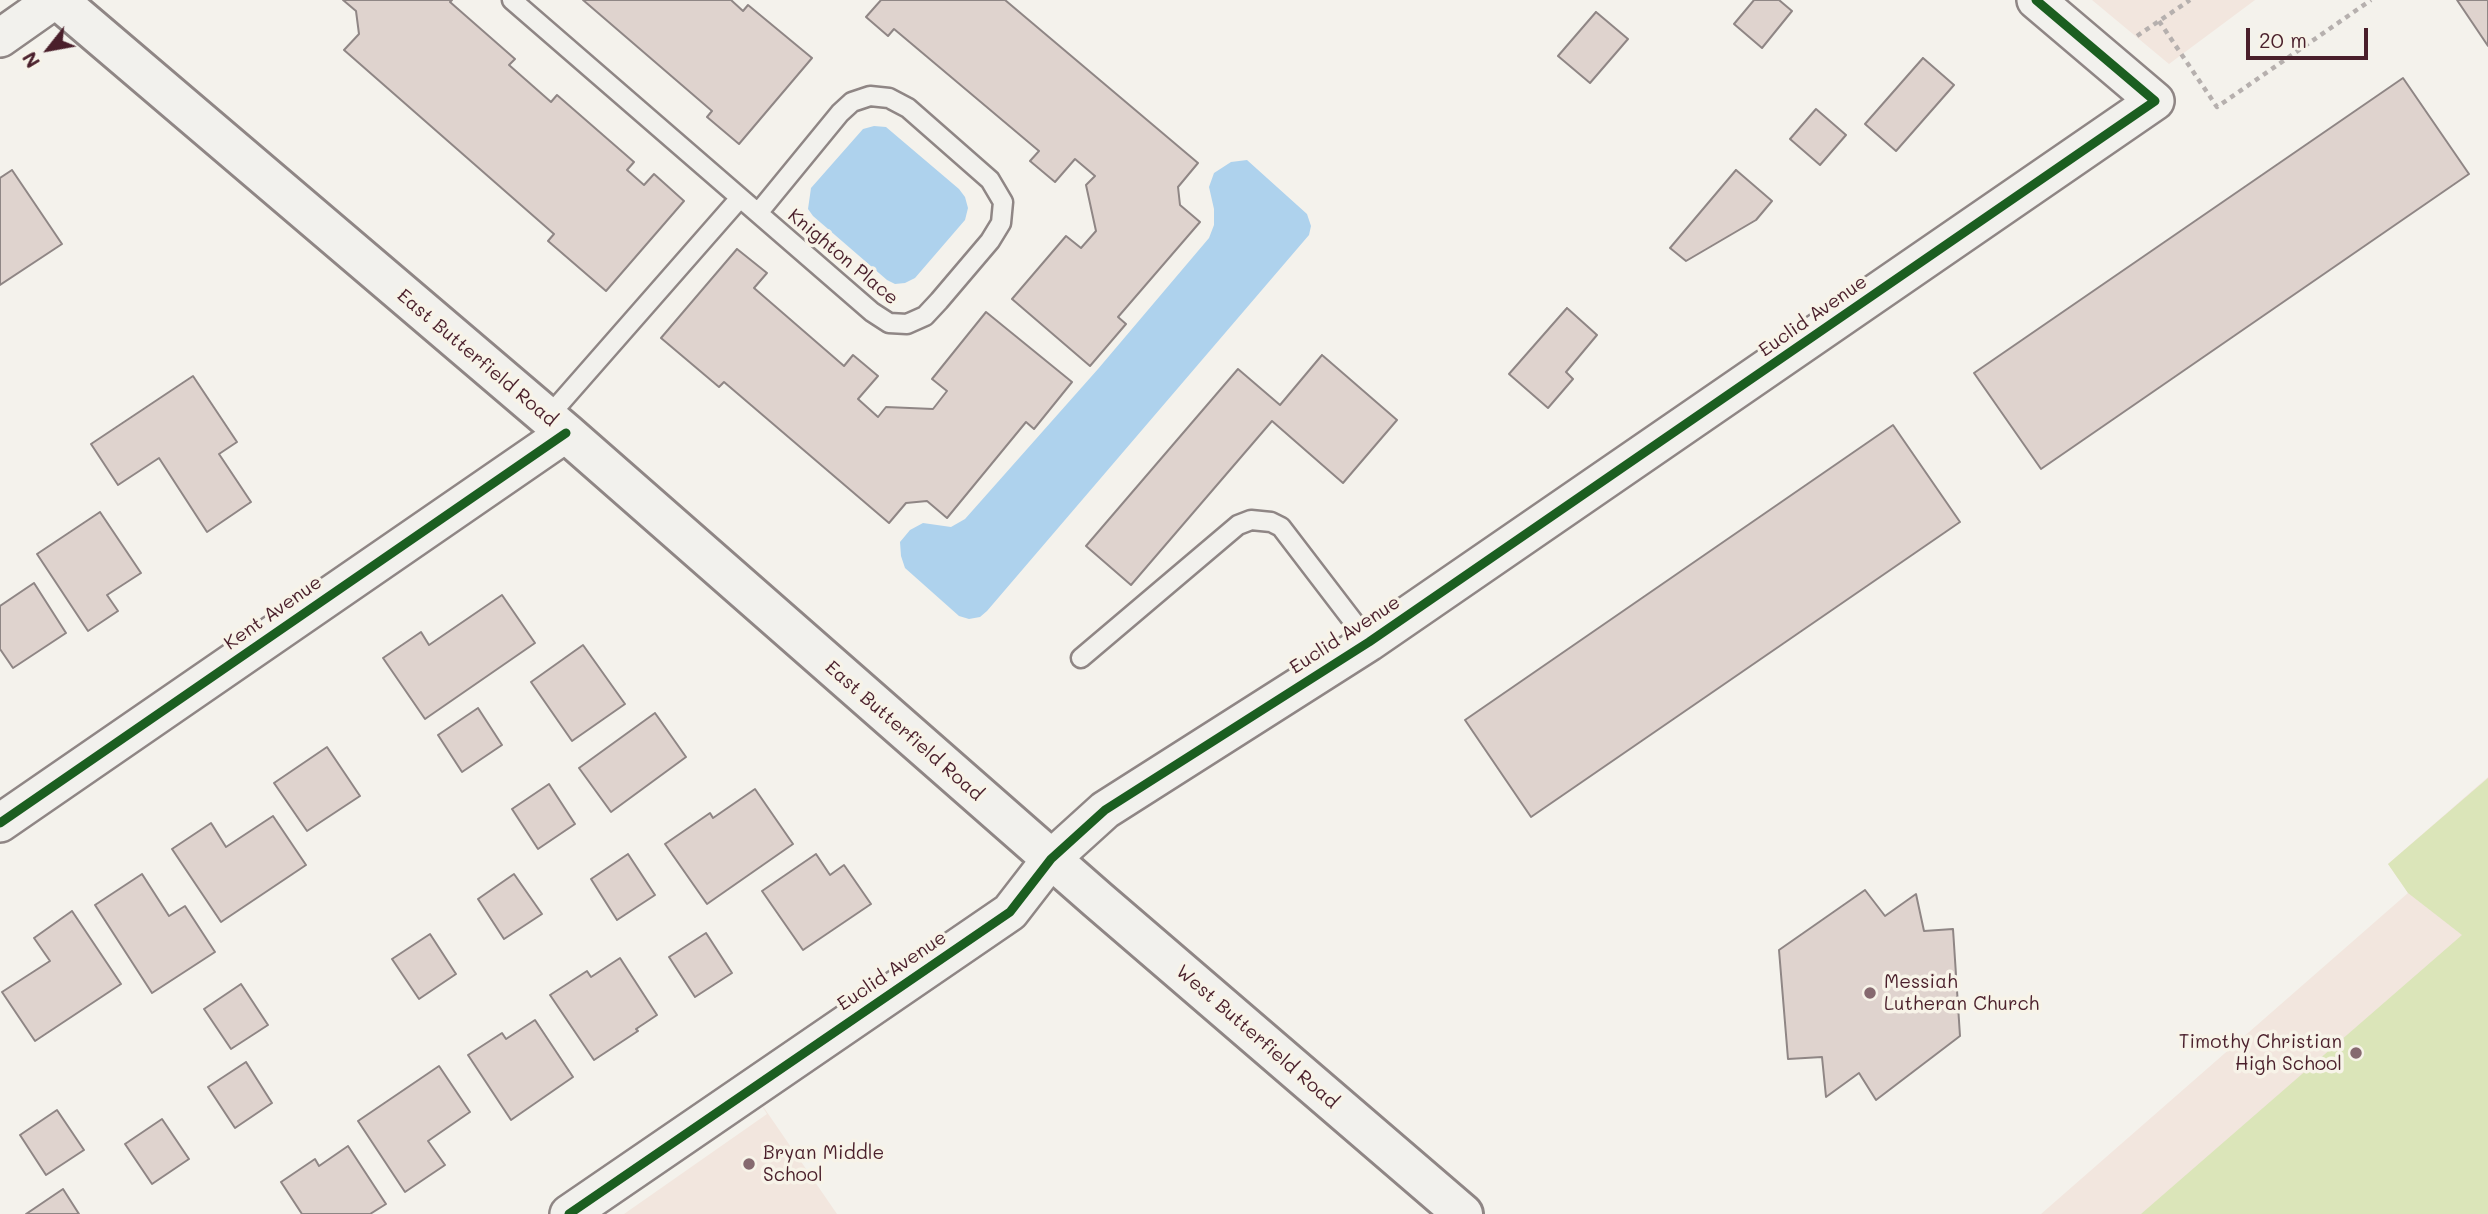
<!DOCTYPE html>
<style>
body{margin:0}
#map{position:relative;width:2488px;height:1214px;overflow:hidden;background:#f4f2ec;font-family:Mali,sans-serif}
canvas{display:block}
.north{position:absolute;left:14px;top:14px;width:70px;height:70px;-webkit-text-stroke:5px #f7f3e8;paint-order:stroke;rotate:239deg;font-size:19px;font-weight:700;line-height:28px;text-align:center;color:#4a1f2b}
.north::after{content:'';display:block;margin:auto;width:24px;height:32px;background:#4a1f2b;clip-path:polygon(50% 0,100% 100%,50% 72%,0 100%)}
.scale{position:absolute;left:2246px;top:28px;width:122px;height:32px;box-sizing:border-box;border:4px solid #4a1f2b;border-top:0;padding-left:9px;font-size:21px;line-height:24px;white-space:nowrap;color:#4a1f2b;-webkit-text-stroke:5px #f7f3e8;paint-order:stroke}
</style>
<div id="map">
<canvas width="2488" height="1214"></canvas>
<div class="north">N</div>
<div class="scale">20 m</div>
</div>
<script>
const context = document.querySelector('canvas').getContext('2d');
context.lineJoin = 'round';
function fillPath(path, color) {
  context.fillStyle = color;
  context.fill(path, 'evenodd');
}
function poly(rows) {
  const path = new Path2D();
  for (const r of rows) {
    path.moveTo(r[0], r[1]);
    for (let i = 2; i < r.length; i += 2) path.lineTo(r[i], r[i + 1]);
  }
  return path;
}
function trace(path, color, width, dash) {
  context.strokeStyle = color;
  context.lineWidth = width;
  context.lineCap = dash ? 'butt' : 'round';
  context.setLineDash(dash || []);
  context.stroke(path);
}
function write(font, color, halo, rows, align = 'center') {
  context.font = font + ' Mali,sans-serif';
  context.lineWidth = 7;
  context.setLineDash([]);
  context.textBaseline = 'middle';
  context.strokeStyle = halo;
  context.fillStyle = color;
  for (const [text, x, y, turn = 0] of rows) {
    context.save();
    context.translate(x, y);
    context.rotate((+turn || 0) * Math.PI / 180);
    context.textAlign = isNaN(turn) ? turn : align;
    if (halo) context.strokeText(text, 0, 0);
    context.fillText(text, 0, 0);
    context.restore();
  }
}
const built = poly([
 [2092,0,2255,0,2169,64],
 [2488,777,2488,1214,2041,1214,2408,893,2388,864],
 [749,1086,837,1214,624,1214,767,1114]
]);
const green = poly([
 [2488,778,2488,1214,2141,1214,2462,935,2408,893,2388,864]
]);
const water = poly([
 [874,126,886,127,959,189,965,197,968,208,965,220,915,278,905,283,895,284,887,280,813,216,808,209,811,188,863,129],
 [1247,160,1307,214,1311,226,1309,235,987,611,980,617,969,619,959,616,905,568,901,556,900,542,910,530,923,523,951,527,965,519,1098,369,1209,238,1214,225,1214,209,1209,187,1214,173,1231,162]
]);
const building = poly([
 [343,0,452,0,450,2,515,59,509,65,551,102,557,95,634,162,627,170,644,185,654,174,684,201,606,291,548,241,554,234,344,50,359,34,356,11,343,0],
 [583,0,731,0,743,11,748,5,812,58,739,144,707,117,712,111,583,0],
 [881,0,1005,0,1198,163,1178,187,1180,205,1200,222,1118,317,1126,324,1090,366,1012,299,1066,236,1081,248,1096,231,1086,185,1095,176,1075,159,1055,182,1030,161,1039,151,894,29,888,36,866,17,881,0],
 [1754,0,1779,0,1792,11,1762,48,1734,24,1754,0],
 [2457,0,2488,0,2488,46,2457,0],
 [1596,12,1628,39,1590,83,1558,56,1596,12],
 [1923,58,1954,85,1896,151,1865,124,1923,58],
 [2403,78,2469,174,2041,469,1974,373,2403,78],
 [1816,109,1846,135,1820,165,1790,139,1816,109],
 [12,170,62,244,0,285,0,178,12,170],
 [1736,170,1772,201,1756,220,1686,261,1670,248,1736,170],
 [737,249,767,273,754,288,844,366,853,355,878,376,858,399,878,417,886,407,933,409,947,391,932,379,986,312,1072,382,1034,429,1026,422,947,518,927,501,906,503,889,523,724,382,719,387,661,338,737,249],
 [1567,308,1597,335,1566,372,1573,379,1548,408,1509,374,1567,308],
 [1322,355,1397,420,1343,483,1272,421,1131,585,1086,546,1238,369,1280,405,1322,355],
 [193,376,237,442,219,454,251,502,207,532,159,458,118,485,91,444,193,376],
 [1893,425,1960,522,1531,817,1465,720,1893,425],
 [100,512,141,573,107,595,118,611,88,631,37,554,100,512],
 [34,583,66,633,13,668,0,649,0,606,34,583],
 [502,595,535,643,425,719,383,658,421,632,429,645,502,595],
 [583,645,625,704,572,741,531,682,583,645],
 [478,708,502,745,462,772,438,735,478,708],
 [655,713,686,757,611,812,579,768,655,713],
 [327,747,360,796,307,831,274,783,327,747],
 [549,784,575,824,538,849,512,809,549,784],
 [755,789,793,844,707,904,665,844,710,813,713,818,755,789],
 [273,816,306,865,221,922,172,849,211,823,226,847,273,816],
 [628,854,655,895,617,920,591,879,628,854],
 [816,854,830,875,844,865,871,904,803,950,762,891,816,854],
 [142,874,169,916,185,906,215,952,152,993,95,905,142,874],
 [514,874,542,914,504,939,478,899,514,874],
 [1865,890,1885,916,1916,894,1924,931,1953,929,1960,1036,1876,1100,1859,1073,1826,1097,1822,1057,1788,1059,1779,950,1865,890],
 [72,911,121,984,35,1041,2,992,50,961,34,938,72,911],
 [706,933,732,973,695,997,669,957,706,933],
 [430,934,456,974,419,999,392,959,430,934],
 [620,958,657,1015,636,1029,638,1031,594,1060,550,995,587,971,591,977,620,958],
 [241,984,268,1025,231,1049,204,1009,241,984],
 [535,1020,573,1077,511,1120,468,1055,502,1033,506,1039,535,1020],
 [246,1062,272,1103,235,1128,208,1087,246,1062],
 [439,1066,470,1112,428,1141,445,1165,405,1192,358,1121,439,1066],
 [57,1110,84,1150,46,1175,20,1135,57,1110],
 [162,1119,189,1159,152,1184,125,1144,162,1119],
 [348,1146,386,1204,370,1214,302,1214,281,1182,315,1159,319,1166,348,1146],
 [63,1189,79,1214,26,1214,63,1189]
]);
const path = poly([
 [2159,21,2217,107,2371,0],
 [2137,36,2190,0]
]);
const lane = poly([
 [512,0,872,312,889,323,907,324,925,316,939,301,990,241,1001,223,1003,202,990,180,908,108,889,98,870,96,852,102,840,113,758,213],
 [547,418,740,198],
 [1081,658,1238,525,1251,520,1271,522,1281,527,1369,642]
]);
const street = poly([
 [0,38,54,0],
 [0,823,566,433],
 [569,1214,1010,912,1051,859,1105,810,1369,642,2155,101,2036,0]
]);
const secondary = poly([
 [58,0,566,433,1098,900,1463,1214]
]);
const cycleway = poly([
 [0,823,566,433],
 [569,1214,1010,912,1051,859,1105,810,1369,642,2155,101,2036,0]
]);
const markers = [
 [1870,993,7,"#86696f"],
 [2356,1053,7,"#86696f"],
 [749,1164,7,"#86696f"]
];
const streetNames = [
 ["Knighton Place",843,257,40],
 ["Euclid Avenue",1813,316,-35],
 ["East Butterfield Road",477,358,40],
 ["Kent Avenue",273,613,-35],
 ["Euclid Avenue",1345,635,-33],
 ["East Butterfield Road",904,731,41],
 ["Euclid Avenue",892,971,-34],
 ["West Butterfield Road",1257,1037,41]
];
const poiNames = [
 ["Messiah",1884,982],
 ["Lutheran Church",1884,1004],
 ["Timothy Christian",2342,1042,"right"],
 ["High School",2342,1064,"right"],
 ["Bryan Middle",763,1153],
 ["School",763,1175]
];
fillPath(built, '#f2e6de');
fillPath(green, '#dbe5b9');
fillPath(water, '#aed2ed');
fillPath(building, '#dfd3ce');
trace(building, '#8f8685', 2);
trace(lane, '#8f8685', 23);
trace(street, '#8f8685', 42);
trace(secondary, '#8f8685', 44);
trace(path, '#b6b0ae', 4.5, [5, 5]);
trace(lane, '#f2f1ed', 18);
trace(street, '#f2f1ed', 37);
trace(secondary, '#f2f1ed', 38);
trace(cycleway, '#1b5e20', 9);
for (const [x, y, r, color] of markers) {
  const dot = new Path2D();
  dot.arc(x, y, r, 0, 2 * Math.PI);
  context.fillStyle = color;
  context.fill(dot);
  trace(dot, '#f7f3e8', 2.5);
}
write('19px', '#4a1f2b', '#f7f3e8', streetNames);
write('19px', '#4a1f2b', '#f7f3e8', poiNames, 'left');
</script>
